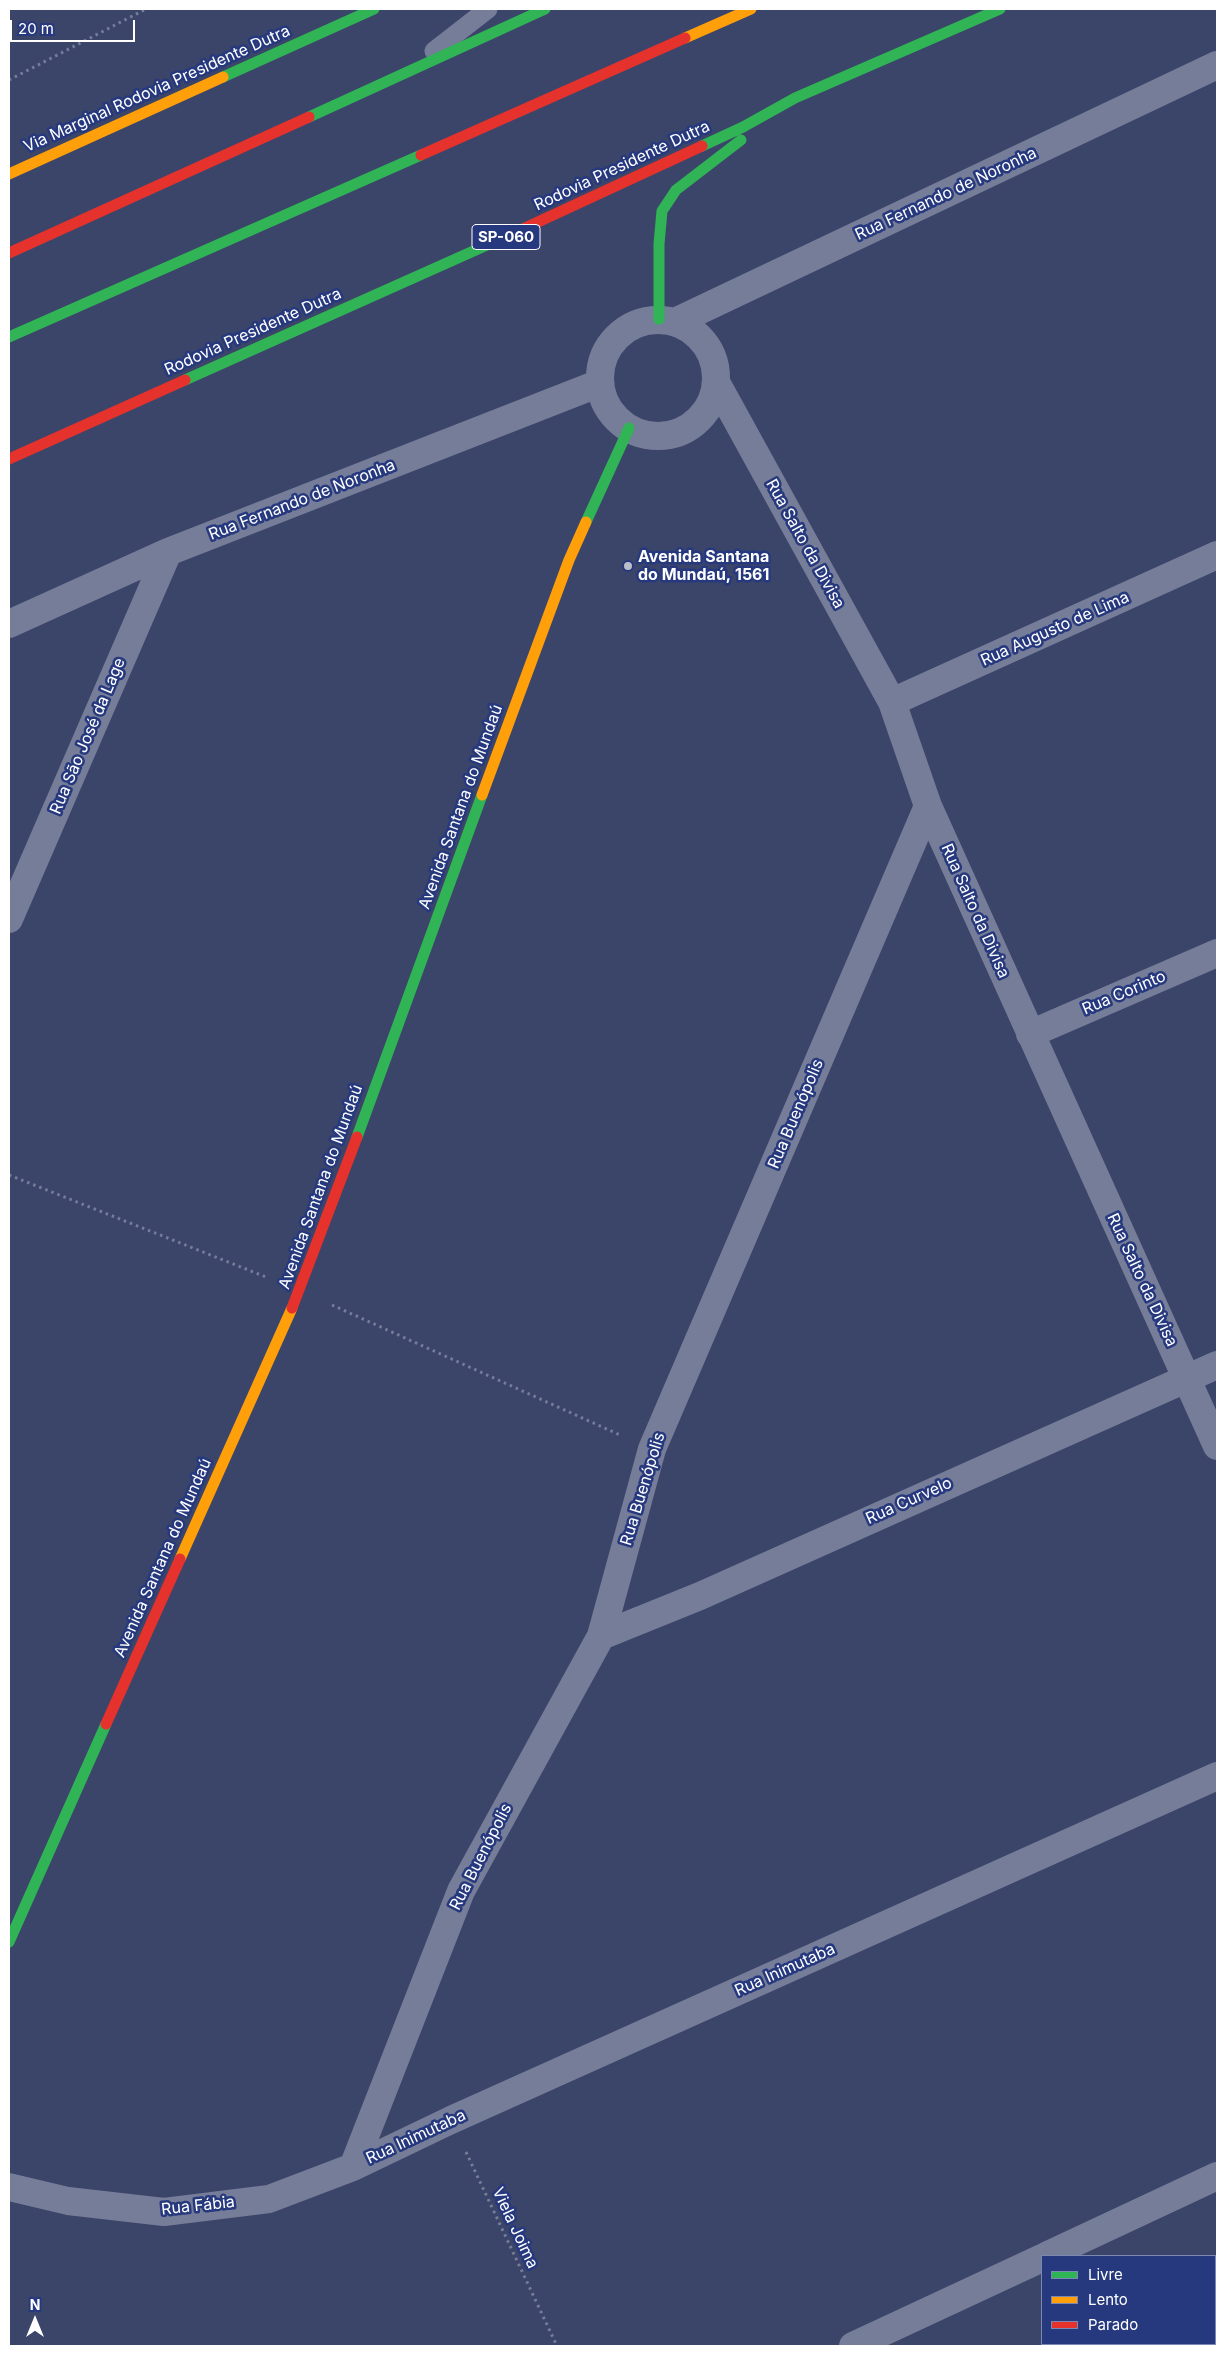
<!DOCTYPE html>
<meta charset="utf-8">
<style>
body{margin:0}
#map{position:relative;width:1226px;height:2355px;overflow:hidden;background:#3b456a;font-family:Inter,sans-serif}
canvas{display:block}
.frame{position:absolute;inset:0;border:10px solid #fff;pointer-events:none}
.legend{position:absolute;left:1041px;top:2255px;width:175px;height:90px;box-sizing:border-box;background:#27397e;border:1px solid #7d88b2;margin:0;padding:6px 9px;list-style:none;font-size:15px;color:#fff}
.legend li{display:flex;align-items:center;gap:10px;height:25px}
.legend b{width:25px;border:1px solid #7d88b2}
.north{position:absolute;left:10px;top:2295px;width:50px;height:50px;-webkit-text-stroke:4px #27397e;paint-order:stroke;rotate:0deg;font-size:14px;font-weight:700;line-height:20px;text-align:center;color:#fff}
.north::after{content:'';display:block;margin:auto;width:18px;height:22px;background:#fff;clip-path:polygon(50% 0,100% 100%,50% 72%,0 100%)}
.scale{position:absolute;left:10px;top:20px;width:125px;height:22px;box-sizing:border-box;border:2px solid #fff;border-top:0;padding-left:6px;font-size:15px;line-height:18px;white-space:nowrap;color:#fff;-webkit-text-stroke:4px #27397e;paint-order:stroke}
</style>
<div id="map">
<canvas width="1226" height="2355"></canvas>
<div class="frame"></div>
<ul class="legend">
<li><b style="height:6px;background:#30b455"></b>Livre</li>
<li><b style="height:6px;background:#ff9f0a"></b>Lento</li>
<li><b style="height:6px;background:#e5322d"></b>Parado</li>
</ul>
<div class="north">N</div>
<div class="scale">20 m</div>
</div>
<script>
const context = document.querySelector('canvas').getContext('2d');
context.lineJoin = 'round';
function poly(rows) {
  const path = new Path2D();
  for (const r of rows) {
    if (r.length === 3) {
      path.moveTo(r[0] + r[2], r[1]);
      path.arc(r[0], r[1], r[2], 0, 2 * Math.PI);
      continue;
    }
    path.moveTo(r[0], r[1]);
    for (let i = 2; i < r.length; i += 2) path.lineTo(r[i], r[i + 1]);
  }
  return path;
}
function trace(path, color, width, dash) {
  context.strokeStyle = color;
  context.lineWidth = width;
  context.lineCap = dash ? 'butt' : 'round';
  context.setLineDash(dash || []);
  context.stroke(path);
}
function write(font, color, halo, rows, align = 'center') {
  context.font = font + ' Inter,sans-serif';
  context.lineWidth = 5;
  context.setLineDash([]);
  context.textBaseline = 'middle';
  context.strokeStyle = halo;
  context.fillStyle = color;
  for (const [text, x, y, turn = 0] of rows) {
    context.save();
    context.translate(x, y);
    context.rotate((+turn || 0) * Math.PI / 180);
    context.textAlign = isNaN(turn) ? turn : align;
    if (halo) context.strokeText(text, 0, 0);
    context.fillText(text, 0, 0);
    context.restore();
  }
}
const path = poly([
 [9,80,146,9],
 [9,1175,266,1277],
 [332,1305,620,1435],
 [466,2152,557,2346]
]);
const lane = poly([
 [434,51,488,9]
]);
const street = poly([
 [658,378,58],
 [675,322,1217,65],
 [717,384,892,702,928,806,1217,1446],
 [9,624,168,552,600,383],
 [892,702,1217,555],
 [9,919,168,552],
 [1030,1034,1217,953],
 [601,1636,700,1596,1217,1365],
 [353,2167,461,1891,601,1636,652,1449,928,806],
 [9,2187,68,2201,164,2212,269,2199,353,2167,451,2120,1217,1776],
 [1046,2256,1217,2176],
 [853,2346,1042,2258]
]);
const fast = poly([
 [223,77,374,9],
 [309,117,545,9],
 [702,146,743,127,795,98,1000,9],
 [659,319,659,244,662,211,676,190,741,140],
 [9,337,421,155],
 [185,380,525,228],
 [586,522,629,428],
 [357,1137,482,795],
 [9,1942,106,1724]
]);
const slow = poly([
 [685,38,751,9],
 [9,174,223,77],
 [482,795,569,560,586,522],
 [180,1559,292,1308]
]);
const jam = poly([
 [421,155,685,38],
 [525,228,702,146],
 [9,253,309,117],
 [9,459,185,380],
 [292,1308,357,1137],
 [106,1724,180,1559]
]);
const markers = [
 [628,566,5,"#babecb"]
];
const shields = [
 [506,237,68]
];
const shieldNames = [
 ["SP-060",506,237]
];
const streetNames = [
 ["Via Marginal Rodovia Presidente Dutra",157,89,-24],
 ["Rodovia Presidente Dutra",622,166,-25],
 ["Rua Fernando de Noronha",946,194,-25],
 ["Rodovia Presidente Dutra",253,332,-24],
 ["Rua Fernando de Noronha",302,500,-21],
 ["Rua Salto da Divisa",805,544,61],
 ["Rua Augusto de Lima",1055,629,-24],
 ["Rua São José da Lage",88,736,-67],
 ["Avenida Santana do Mundaú",461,807,-70],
 ["Rua Salto da Divisa",975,911,66],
 ["Rua Corinto",1124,993,-23],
 ["Rua Buenópolis",796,1114,-67],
 ["Avenida Santana do Mundaú",321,1187,-70],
 ["Rua Salto da Divisa",1142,1280,65],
 ["Rua Buenópolis",643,1489,-73],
 ["Rua Curvelo",909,1501,-24],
 ["Avenida Santana do Mundaú",163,1558,-66],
 ["Rua Buenópolis",481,1857,-63],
 ["Rua Inimutaba",785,1970,-24],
 ["Rua Inimutaba",416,2137,-25],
 ["Rua Fábia",198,2206,-6],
 ["Viela Joima",515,2228,65]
];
const poiNames = [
 ["Avenida Santana",638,557],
 ["do Mundaú, 1561",638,575]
];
trace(path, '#767d99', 3, [2.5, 4]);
trace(lane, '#767d99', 19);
trace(street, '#767d99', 28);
trace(fast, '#30b455', 11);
trace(slow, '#ff9f0a', 11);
trace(jam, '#e5322d', 11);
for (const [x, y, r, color] of markers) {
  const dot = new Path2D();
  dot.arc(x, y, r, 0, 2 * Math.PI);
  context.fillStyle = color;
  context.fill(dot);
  trace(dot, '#27397e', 2);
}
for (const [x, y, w] of shields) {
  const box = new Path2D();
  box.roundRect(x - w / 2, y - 12.5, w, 25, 4);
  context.fillStyle = '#27397e';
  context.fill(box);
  trace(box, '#fff', 1);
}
write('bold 15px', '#fff', null, shieldNames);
write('16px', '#fff', '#27397e', streetNames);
write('bold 16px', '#fff', '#27397e', poiNames, 'left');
</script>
